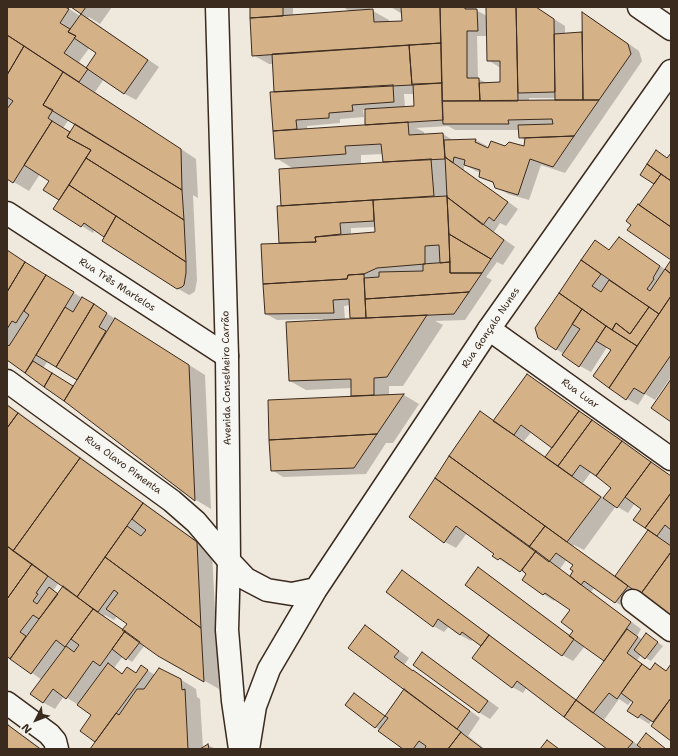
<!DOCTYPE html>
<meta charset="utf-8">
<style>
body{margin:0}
#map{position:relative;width:678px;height:756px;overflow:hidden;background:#efe8dc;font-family:"Shantell Sans",sans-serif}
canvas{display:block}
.frame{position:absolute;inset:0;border:8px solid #3b2a1e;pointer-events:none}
.north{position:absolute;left:16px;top:700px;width:40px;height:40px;-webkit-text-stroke:3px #f6f6f2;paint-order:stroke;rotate:228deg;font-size:11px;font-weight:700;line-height:16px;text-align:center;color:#3b2a1e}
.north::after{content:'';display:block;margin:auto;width:14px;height:18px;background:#3b2a1e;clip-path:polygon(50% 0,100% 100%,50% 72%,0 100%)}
</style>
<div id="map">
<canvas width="678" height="756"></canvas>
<div class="frame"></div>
<div class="north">N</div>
</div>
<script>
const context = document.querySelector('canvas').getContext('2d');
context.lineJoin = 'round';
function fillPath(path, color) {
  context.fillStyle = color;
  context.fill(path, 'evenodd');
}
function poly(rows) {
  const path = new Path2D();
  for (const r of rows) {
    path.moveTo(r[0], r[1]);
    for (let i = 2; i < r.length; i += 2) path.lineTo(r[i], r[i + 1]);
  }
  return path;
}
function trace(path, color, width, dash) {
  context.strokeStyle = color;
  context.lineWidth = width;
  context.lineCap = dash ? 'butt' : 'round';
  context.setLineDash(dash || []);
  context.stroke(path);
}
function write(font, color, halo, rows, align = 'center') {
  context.font = font + ' "Shantell Sans",sans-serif';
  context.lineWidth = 3;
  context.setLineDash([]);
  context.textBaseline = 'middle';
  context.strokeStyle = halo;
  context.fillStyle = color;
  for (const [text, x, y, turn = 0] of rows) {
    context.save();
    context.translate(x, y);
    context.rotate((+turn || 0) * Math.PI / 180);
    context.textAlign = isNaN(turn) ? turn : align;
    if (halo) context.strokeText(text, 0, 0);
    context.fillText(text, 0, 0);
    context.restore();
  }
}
const shadow = poly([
 [7,7,66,7,80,16,82,13,73,7,112,7,100,24,89,17,88,18,159,67,136,100,125,94,104,79,95,92,196,159,198,198,193,195,197,280,195,291,193,293,189,295,177,288,95,229,93,233,55,209,61,200,45,189,50,181,40,174,29,191,7,178],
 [90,47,97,52,87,68,79,62],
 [69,119,76,124,71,133,63,128],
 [251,7,293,7,293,16,351,12,343,7,381,7,381,8,370,8,370,11,373,11,389,20,389,22,403,21,402,14,391,7,476,7,476,10,487,16,487,7,535,7,565,26,565,34,583,32,583,13,593,19,639,51,642,61,565,173,541,165,529,200,508,194,496,187,495,184,480,177,481,173,476,171,464,164,464,170,518,209,506,226,500,223,494,232,515,247,503,265,497,262,486,277,492,280,465,320,435,321,443,325,403,386,389,386,389,395,404,395,419,404,393,443,386,443,366,474,283,477,272,470,352,397,352,388,306,390,290,381,323,321,323,319,277,320,266,314,283,244,280,243,282,207,294,169,276,158,274,131,278,93,274,64,269,64,253,55],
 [477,36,488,36,488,60,499,67,501,67,501,83,487,83,478,79],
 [404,94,414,94,415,107,405,108],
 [529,98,556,98,556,101,529,102],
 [363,110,366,110,366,126,307,130,307,126,340,123,340,119,364,117],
 [448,126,455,130,519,130,520,137,526,141,524,147,488,149,486,148,487,146,476,140,454,141,443,134,424,135,424,132,416,128],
 [383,154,384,163,361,165,361,155],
 [376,227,376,233,351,235,351,228],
 [350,305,351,318,354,320,345,320,344,306],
 [619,238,630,244,666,270,671,262,671,377,655,400,645,394,638,405,627,399,594,376,612,350,607,347,591,372,580,366,564,354,556,349,536,328,595,242,610,251],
 [7,251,205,375,211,509,196,500,65,400,7,358],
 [48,361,78,379,74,387,43,368],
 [528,376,539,382,671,476,671,616,626,608,615,602,595,587,591,592,641,629,637,636,643,640,652,638,663,646,651,661,641,655,637,660,652,670,656,664,667,671,671,665,671,740,652,720,649,724,638,717,635,702,632,700,628,705,619,699,604,720,638,745,666,749,609,749,527,687,523,693,512,687,482,646,473,639,471,641,460,635,449,626,444,632,433,626,402,571,413,578,577,700,605,661,585,646,573,661,562,655,478,569,489,575,571,636,574,630,571,610,556,599,554,601,543,594,527,575,511,564,510,566,499,559,494,556,495,553,467,533,456,548,445,542,411,516,481,412,495,421],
 [523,420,525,421,515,434,513,434],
 [532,431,554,447,546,457,524,441],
 [591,472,612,487,604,498,583,483],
 [635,503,643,508,650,530,616,576,573,546,574,545,584,550,616,506,628,513],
 [567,559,574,565,574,571,571,577,560,569],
 [7,404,212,552,219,689,159,655,145,645,132,662,123,656,114,668,123,674,137,673,142,667,155,675,180,679,196,689,197,697,200,699,203,748,208,745,216,749,91,749,97,742,81,730,92,715,77,704,64,696,55,709,44,703,32,694,42,680,32,673,7,655],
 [59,582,67,590,59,594,53,591],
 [105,615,114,620,117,616,128,623,123,630,104,616],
 [365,626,376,633,409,658,404,665,414,671,425,678,480,718,468,736,485,749,405,749,346,705,354,694,385,717,406,689],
 [422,654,433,660,499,708,490,719,480,713,414,664],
 [7,724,42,749,7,749]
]);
const building = poly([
 [7,7,65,7,69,9,60,23,70,29,68,32,76,36,64,53,88,69,79,82,7,35,7,7],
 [71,7,86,7,81,14,71,7],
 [250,7,283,7,283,16,250,18,250,7],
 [401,7,440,7,441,43,252,56,250,18,373,9,374,22,402,21,401,7],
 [440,7,465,7,465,9,477,9,478,31,467,31,467,78,479,78,480,101,442,101,440,7],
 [486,7,516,7,518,101,480,101,479,83,500,82,500,61,487,61,486,7],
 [516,7,536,7,554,19,555,92,518,93,516,7],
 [582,12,628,44,631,54,599,100,583,100,582,12],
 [81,14,148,60,124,94,86,68,96,53,74,38,76,36,68,32,81,14],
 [582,32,583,100,555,100,554,34,582,32],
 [7,35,24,46,7,75,7,35],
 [441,43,442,83,412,85,409,45,441,43],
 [409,45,412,85,274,92,272,54,409,45],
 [24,46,63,72,43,105,53,110,48,118,52,121,13,183,7,179,7,109,13,101,7,97,7,75,24,46],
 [63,72,181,149,182,190,43,105,63,72],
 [442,83,443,120,365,125,365,109,414,106,413,84,442,83],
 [393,85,394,102,352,105,353,111,329,113,329,118,296,120,297,129,273,131,270,92,393,85],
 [555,100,599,100,574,136,519,138,518,125,553,124,552,119,508,120,509,124,443,124,442,101,555,100],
 [52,121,70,132,67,137,91,150,59,200,43,190,49,181,24,165,52,121],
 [408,122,409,135,443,133,445,159,383,162,381,144,345,146,346,154,275,159,273,131,408,122],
 [75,124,182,190,184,220,86,158,91,150,67,137,75,124],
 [574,136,553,167,530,159,518,195,495,188,493,182,479,177,480,170,464,165,465,160,454,157,453,163,445,157,444,140,476,139,475,142,488,148,491,141,505,146,509,142,524,146,525,138,574,136],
 [656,150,667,158,671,153,671,181,647,164,656,150],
 [445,157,508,202,494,221,489,217,483,225,447,197,445,157],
 [86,158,184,220,186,262,69,185,86,158],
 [431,159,434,196,281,206,279,169,431,159],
 [647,164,661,174,654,184,640,175,647,164],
 [661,174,671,181,671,227,639,205,661,174],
 [69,185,116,216,104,237,84,223,81,227,53,209,69,185],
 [447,196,450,262,440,263,439,245,425,246,425,264,377,268,364,274,348,275,347,279,263,284,261,244,316,242,315,237,375,232,373,200,447,196],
 [447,197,504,240,491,259,449,234,447,197],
 [373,200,374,221,340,223,341,234,315,237,316,242,279,243,277,206,373,200],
 [638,204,671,227,671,274,665,269,671,260,627,230,631,225,626,221,638,204],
 [116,216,186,262,186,273,184,285,182,287,177,289,102,241,116,216],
 [449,234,491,259,482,273,450,273,449,234],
 [619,237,660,266,653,278,654,279,647,289,650,291,665,269,671,274,671,296,659,314,581,260,595,240,609,250,619,237],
 [7,250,25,262,7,292,7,250],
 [581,260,601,274,592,286,601,292,609,280,649,307,630,334,616,323,612,330,559,293,581,260],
 [25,262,46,275,16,323,12,321,7,329,7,292,25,262],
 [450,262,450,273,482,273,469,292,365,299,364,278,379,277,379,272,423,271,423,264,450,262],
 [364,274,366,318,350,318,349,299,333,300,334,313,265,314,263,284,347,279,348,275,364,274],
 [46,275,74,292,25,373,7,360,7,344,9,346,29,315,24,311,46,275],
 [469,292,454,314,366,318,365,299,469,292],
 [559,293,582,309,556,350,538,338,535,328,559,293],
 [671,296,671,355,644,394,634,388,626,400,609,388,671,296],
 [82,297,94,304,56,367,36,355,65,307,73,312,82,297],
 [94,304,107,313,99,327,106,331,77,380,56,367,94,304],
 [649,307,659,314,637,346,612,330,616,323,630,334,649,307],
 [582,309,606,326,579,367,562,355,580,329,572,324,582,309],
 [427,315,387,377,374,378,374,395,351,396,351,379,289,381,286,322,427,315],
 [115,318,189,365,195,501,64,401,115,318],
 [606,326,637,346,609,388,593,376,611,350,596,341,606,326],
 [33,361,52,373,44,387,25,373,33,361],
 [52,373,73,386,64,401,44,387,52,373],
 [527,374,579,411,552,448,521,425,514,435,493,421,527,374],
 [671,379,671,422,651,408,671,379],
 [404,394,377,434,269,440,268,400,404,394],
 [7,405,18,413,7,428,7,405],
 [480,411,601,497,567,542,449,456,480,411],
 [579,411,592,420,558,466,545,457,579,411],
 [18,413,80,458,13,551,7,546,7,428,18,413],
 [592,420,622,441,596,476,580,465,572,476,558,466,592,420],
 [377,434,354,468,271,471,269,440,377,434],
 [622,441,651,462,617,508,603,498,611,488,596,476,622,441],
 [449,456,545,526,529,547,435,478,449,456],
 [80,458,143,503,77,597,13,551,80,458],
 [651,462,671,476,671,493,645,528,633,520,641,509,625,497,651,462],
 [435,478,536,551,520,572,500,558,498,560,492,556,494,554,456,526,444,543,409,517,435,478],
 [671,493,671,530,665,525,657,536,645,528,671,493],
 [143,503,197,542,201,628,105,557,127,526,141,536,146,530,132,519,143,503],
 [545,526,628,586,615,603,584,581,581,585,570,576,573,571,570,569,573,565,556,553,549,562,529,547,545,526],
 [648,530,671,546,671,552,640,595,615,576,648,530],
 [7,546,32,564,7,599,7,546],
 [536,551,631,622,604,661,569,636,573,631,561,622,570,610,545,593,543,595,522,580,526,574,522,570,536,551],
 [671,552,671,615,670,617,640,595,671,552],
 [105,557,201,628,204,682,158,656,122,630,127,624,106,609,118,593,114,590,98,612,77,597,105,557],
 [32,564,48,576,36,593,38,594,33,601,37,604,49,587,58,594,39,619,33,615,20,632,26,636,10,659,7,656,7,599,32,564],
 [478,567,574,639,562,656,465,585,478,567],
 [402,570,489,635,481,646,462,632,460,635,438,619,433,627,386,592,402,570],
 [63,586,93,609,65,647,56,640,31,674,10,659,63,586],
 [93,609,125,631,100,666,93,661,66,699,53,689,43,703,30,694,66,646,74,652,79,645,71,639,93,609],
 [365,625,399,651,394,657,413,671,413,670,470,711,457,729,348,648,365,625],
 [627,629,638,637,627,653,642,664,617,699,609,693,593,713,576,700,627,629],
 [125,631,140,642,126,660,112,649,125,631],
 [646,633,658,642,645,659,634,650,646,633],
 [489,635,576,700,564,717,517,681,512,688,472,658,489,635],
 [422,652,488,701,479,713,413,665,422,652],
 [108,663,122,674,127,667,136,673,141,665,148,670,95,742,80,731,91,715,77,705,108,663],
 [655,663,666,671,671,664,671,698,653,722,641,714,638,718,627,711,633,702,621,693,642,664,650,670,655,663],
 [159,668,181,679,182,690,185,689,188,749,90,749,116,713,119,715,137,689,144,689,159,668],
 [404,689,461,732,448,749,425,749,426,746,419,741,413,749,403,749,378,731,388,718,385,716,404,689],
 [354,693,385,716,375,728,345,705,354,693],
 [671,698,671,741,651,726,671,698],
 [576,700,633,742,627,749,607,749,564,717,576,700],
 [8,725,39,748,39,749,7,749,7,727,8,725],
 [461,732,463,734,483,749,448,749,461,732],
 [646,733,666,749,642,749,637,745,646,733],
 [547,740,559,749,540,749,547,740],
 [208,744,209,749,200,749,208,744]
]);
const minor = poly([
 [7,213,227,356],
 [489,329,671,459],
 [7,381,172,501,196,522,229,561],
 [633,601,671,630],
 [7,703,49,734,55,741,57,749]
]);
const tertiary = poly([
 [639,7,671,29]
]);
const secondary = poly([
 [217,7,227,356,229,561,227,630,233,701,240,749],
 [229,561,246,579,267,590,292,594,316,589],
 [248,749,255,706,269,669,316,589,489,329,671,71]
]);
const streetNames = [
 ["Rua Três Martelos",117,285,33],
 ["Rua Gonçalo Nunes",491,328,-56],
 ["Avenida Conselheiro Carrão",227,378,-91],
 ["Rua Luar",580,394,36],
 ["Rua Olavo Pimenta",123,465,36]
];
fillPath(shadow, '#0003');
fillPath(building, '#d4b186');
trace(building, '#3b2a1e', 1);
trace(minor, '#3b2a1e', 25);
trace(tertiary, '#3b2a1e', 25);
trace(secondary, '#3b2a1e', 25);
trace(minor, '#f6f6f2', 22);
trace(tertiary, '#f6f6f2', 22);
trace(secondary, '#f6f6f2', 22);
write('10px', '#3b2a1e', '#f6f6f2', streetNames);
</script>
